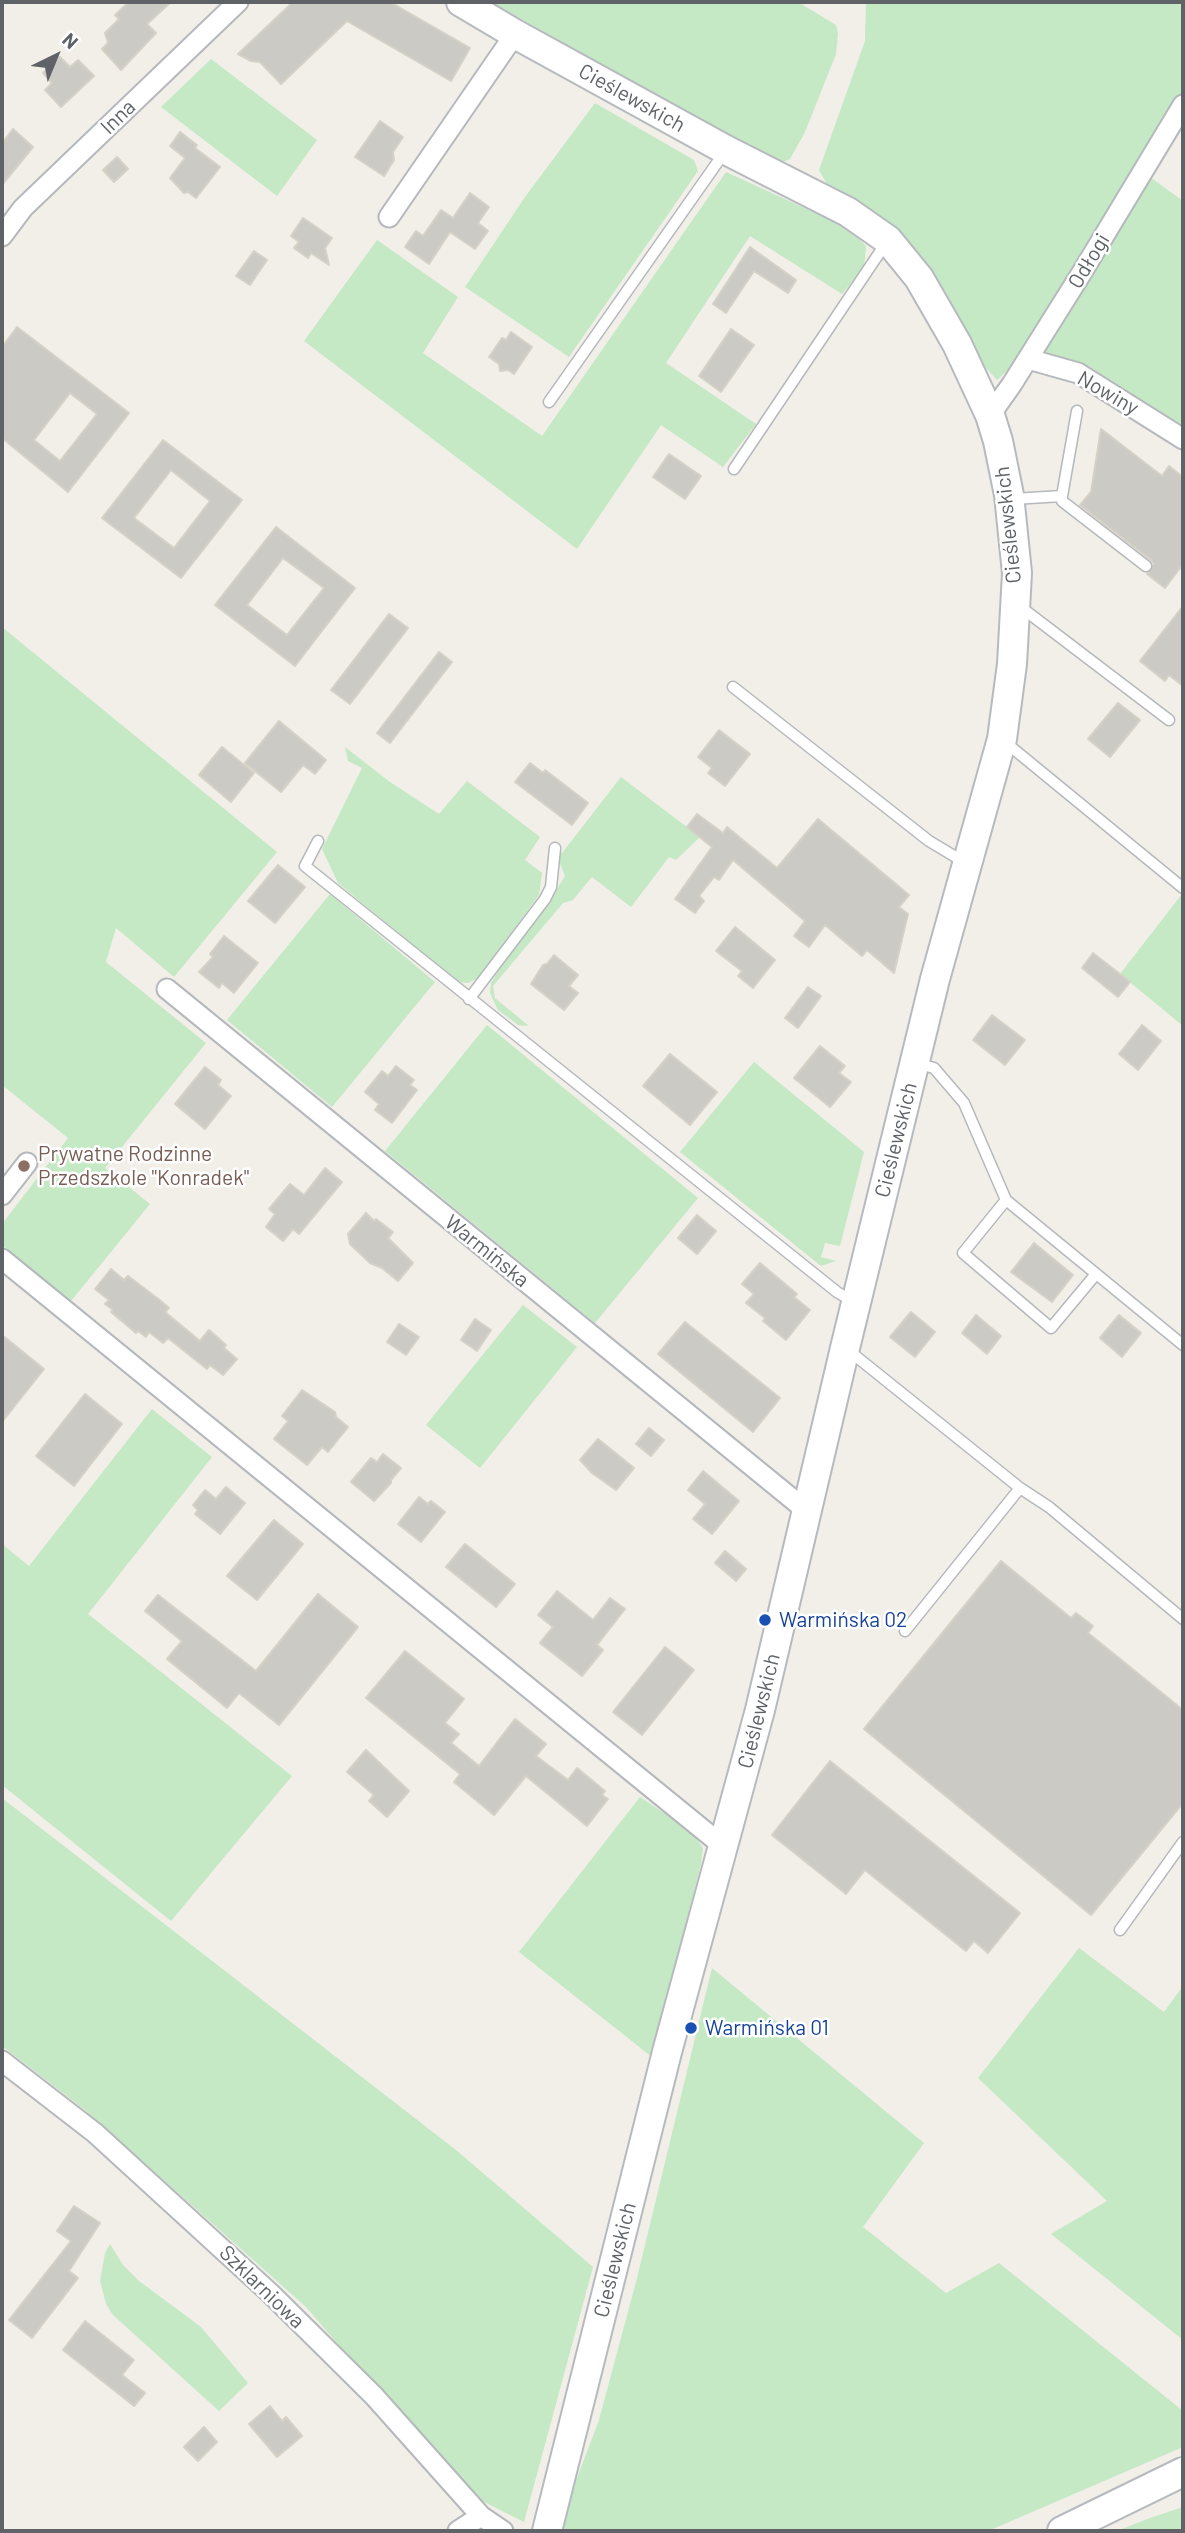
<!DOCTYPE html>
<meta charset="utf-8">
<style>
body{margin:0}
#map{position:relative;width:1185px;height:2533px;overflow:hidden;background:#f1efe8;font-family:Barlow,sans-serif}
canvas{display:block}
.frame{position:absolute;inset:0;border:4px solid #5f6368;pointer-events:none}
.north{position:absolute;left:21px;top:21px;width:70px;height:70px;-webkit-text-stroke:5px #fff;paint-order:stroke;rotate:43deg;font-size:19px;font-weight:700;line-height:28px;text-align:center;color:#5f6368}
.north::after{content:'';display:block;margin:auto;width:24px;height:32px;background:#5f6368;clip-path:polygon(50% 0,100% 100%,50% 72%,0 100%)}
</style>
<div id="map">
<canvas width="1185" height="2533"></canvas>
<div class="frame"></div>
<div class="north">N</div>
</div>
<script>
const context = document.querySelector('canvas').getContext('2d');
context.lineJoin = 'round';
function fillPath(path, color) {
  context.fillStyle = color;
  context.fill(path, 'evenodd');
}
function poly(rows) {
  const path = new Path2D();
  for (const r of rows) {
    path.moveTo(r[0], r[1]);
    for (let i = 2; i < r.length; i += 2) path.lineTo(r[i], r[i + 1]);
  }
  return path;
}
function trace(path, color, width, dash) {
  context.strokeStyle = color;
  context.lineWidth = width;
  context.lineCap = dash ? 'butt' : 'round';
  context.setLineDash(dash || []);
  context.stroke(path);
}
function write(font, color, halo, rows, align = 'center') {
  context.font = font + ' Barlow,sans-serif';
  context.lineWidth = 5;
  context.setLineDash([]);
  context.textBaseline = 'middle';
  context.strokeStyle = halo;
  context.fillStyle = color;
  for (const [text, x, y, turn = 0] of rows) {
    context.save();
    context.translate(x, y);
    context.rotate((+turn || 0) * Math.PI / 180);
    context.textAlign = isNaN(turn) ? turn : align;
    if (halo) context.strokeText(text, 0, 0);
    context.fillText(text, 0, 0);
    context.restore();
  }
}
const green = poly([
 [491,2,798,2,836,25,838,34,836,54,805,132,790,159,778,164],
 [866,2,1183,2,1183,90,1136,170,1010,368,997,380,985,367,925,268,829,188,819,170,865,41],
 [211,59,317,140,277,196,161,107],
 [595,103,694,160,698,171,569,357,465,287,525,197],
 [726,172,848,228,866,246,864,268,842,294,750,236,666,363,756,424,723,467,661,425,577,549,304,341,377,240,458,297,423,353,542,436],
 [1150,177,1183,201,1183,427,1089,366,1040,354],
 [2,627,277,852,174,977,116,928,106,962,206,1043,105,1168,150,1204,71,1301,2,1245,2,1224,68,1138,2,1085],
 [345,747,390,782,439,814,467,781,540,837,525,860,542,873,539,895,478,978,468,983,458,982,338,883,322,849,362,768,348,761],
 [621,777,700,837,676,860,669,857,631,907,592,877,573,900,563,903,493,986,495,998,529,1026,518,1025,498,1010,490,993,491,983,505,960,542,913,565,876,558,859,559,852,562,853],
 [330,894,435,982,332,1107,227,1020],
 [1182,894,1183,895,1183,1026,1120,974],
 [487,1025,698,1198,595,1323,385,1151],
 [754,1062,864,1152,840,1246,825,1243,821,1257,836,1261,821,1266,680,1152],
 [523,1305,577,1347,480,1468,426,1425],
 [152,1409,212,1457,88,1614,292,1776,171,1921,2,1785,2,1544,29,1566],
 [640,1797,691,1831,703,1848,701,1864,652,2057,519,1952],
 [2,1798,456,2150,593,2267,524,2522,478,2499,431,2452,306,2307,85,2110,2,2046],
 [1079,1948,1164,2012,1183,1986,1183,2340,1051,2234,1107,2201,978,2078],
 [712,1968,924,2143,863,2227,946,2293,999,2263,1183,2411,1183,2447,988,2531,562,2531,572,2491,599,2420,637,2278],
 [110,2244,123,2265,139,2281,201,2327,248,2383,219,2411,113,2315,106,2304,100,2281,105,2253],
 [1183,2507,1183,2531,1117,2531,1150,2518]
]);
const building = poly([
 [129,2,171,2,147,24,156,33,121,70,102,49,108,43,105,33,119,19,115,15,129,2],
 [293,2,390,2,470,48,451,81,347,21,281,84,260,62,251,61,238,54,293,2],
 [60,57,70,67,78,60,94,76,61,107,45,90,52,83,43,73,60,57],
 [380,121,403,137,393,152,394,160,384,176,355,157,380,121],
 [13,129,33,147,2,185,2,143,13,129],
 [180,132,197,145,195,148,220,167,196,198,188,192,184,193,170,178,185,158,170,146,180,132],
 [117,157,128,169,114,182,103,170,117,157],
 [470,193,489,207,478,223,488,231,475,249,450,232,429,264,405,247,416,231,423,236,441,210,453,218,470,193],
 [303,218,332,238,325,248,329,265,311,253,308,258,294,248,299,242,291,236,303,218],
 [750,247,796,280,788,293,754,271,726,313,713,304,750,247],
 [254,251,267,260,250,285,236,276,254,251],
 [17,327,129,413,68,492,2,438,2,347,17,327],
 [70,393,97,414,60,461,34,440,70,393],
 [731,329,754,345,721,392,699,376,731,329],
 [511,332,532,347,514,374,508,370,500,371,499,364,489,357,502,338,506,340,511,332],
 [1101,429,1162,476,1169,466,1183,477,1183,564,1165,588,1147,574,1154,564,1151,560,1080,505,1091,492,1101,429],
 [163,440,242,500,181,578,102,518,163,440],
 [171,470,210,501,174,548,134,518,171,470],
 [669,454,701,476,685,499,653,477,669,454],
 [276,527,355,588,295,666,215,605,276,527],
 [283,558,324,588,287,635,247,605,283,558],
 [1183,606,1183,686,1169,675,1165,681,1140,661,1183,606],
 [389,614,408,628,350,704,331,690,389,614],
 [439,652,452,662,390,743,377,733,439,652],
 [1118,703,1140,720,1110,757,1088,739,1118,703],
 [279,721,326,760,315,774,303,765,281,792,245,763,279,721],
 [719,730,750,754,725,786,708,773,712,768,698,757,719,730],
 [222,747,254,773,231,802,199,775,222,747],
 [530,763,543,773,545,770,588,803,572,825,515,782,530,763],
 [697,814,723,833,727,827,777,868,818,819,909,895,899,907,908,914,894,973,867,950,862,956,825,925,809,947,794,936,805,921,733,860,719,880,714,877,699,896,704,901,695,913,675,899,712,847,687,827,697,814],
 [278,865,305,887,275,923,248,901,278,865],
 [735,927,775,960,753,988,738,976,742,971,716,951,735,927],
 [224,936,258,963,234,993,222,983,219,988,199,972,213,957,210,954,224,936],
 [1093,953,1130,982,1118,997,1082,968,1093,953],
 [554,955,578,975,569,986,578,993,564,1010,531,984,543,965,547,964,554,955],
 [808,987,821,996,798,1028,785,1018,808,987],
 [992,1015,1025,1040,1005,1065,973,1040,992,1015],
 [1142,1025,1161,1041,1138,1070,1119,1054,1142,1025],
 [820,1046,845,1066,839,1073,851,1082,830,1107,794,1078,820,1046],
 [670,1054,717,1092,690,1125,643,1086,670,1054],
 [396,1066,414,1080,410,1085,417,1090,392,1123,375,1110,379,1104,365,1092,382,1071,388,1076,396,1066],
 [205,1067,221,1080,218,1085,231,1096,205,1129,175,1104,205,1067],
 [325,1168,342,1182,299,1234,293,1229,283,1241,266,1227,275,1214,269,1209,290,1184,304,1195,325,1168],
 [366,1213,374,1221,376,1219,393,1232,388,1238,413,1263,398,1281,382,1268,370,1263,350,1244,348,1234,366,1213],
 [697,1215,716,1231,697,1254,678,1238,697,1215],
 [1034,1243,1073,1275,1052,1302,1011,1272,1034,1243],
 [760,1263,797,1294,794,1297,810,1310,786,1340,763,1321,765,1318,746,1303,754,1294,742,1284,760,1263],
 [111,1269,124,1280,128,1276,161,1301,169,1308,165,1312,200,1341,209,1330,226,1345,224,1348,237,1359,223,1375,210,1365,207,1369,168,1338,163,1343,149,1332,146,1337,138,1331,136,1333,111,1312,113,1310,105,1304,109,1300,95,1289,111,1269],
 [911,1312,935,1332,915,1357,890,1337,911,1312],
 [976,1315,1001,1336,987,1354,962,1333,976,1315],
 [1119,1315,1141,1333,1122,1357,1100,1338,1119,1315],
 [475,1319,491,1330,477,1351,461,1340,475,1319],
 [685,1322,780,1398,753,1432,658,1354,685,1322],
 [399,1324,419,1337,406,1355,387,1342,399,1324],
 [2,1335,44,1369,2,1422,2,1335],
 [302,1390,335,1412,336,1417,348,1427,328,1452,322,1447,307,1465,274,1439,288,1421,282,1416,302,1390],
 [85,1394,122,1424,74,1486,36,1456,85,1394],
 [649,1428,664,1440,651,1456,636,1444,649,1428],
 [598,1439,634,1468,616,1490,592,1473,580,1460,598,1439],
 [383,1454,401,1468,391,1480,391,1483,374,1501,351,1482,371,1458,377,1462,383,1454],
 [703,1471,739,1501,712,1534,693,1519,705,1504,688,1490,703,1471],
 [226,1487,245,1503,220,1534,195,1514,198,1510,193,1505,205,1490,216,1499,226,1487],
 [419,1497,428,1504,431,1501,445,1512,421,1542,398,1524,419,1497],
 [274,1520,303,1544,257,1600,227,1576,274,1520],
 [465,1544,515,1584,496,1607,446,1567,465,1544],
 [725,1551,746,1569,736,1581,715,1563,725,1551],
 [1001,1561,1071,1618,1076,1613,1093,1626,1088,1633,1183,1710,1183,1803,1091,1915,864,1729,1001,1561],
 [557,1591,593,1620,610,1598,625,1609,597,1645,603,1650,582,1676,540,1643,553,1627,538,1615,557,1591],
 [318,1594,358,1627,279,1725,239,1693,227,1708,167,1659,182,1641,145,1611,158,1595,256,1671,318,1594],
 [665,1647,694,1670,642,1735,613,1712,665,1647],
 [405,1651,464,1699,445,1723,459,1734,451,1743,479,1766,515,1719,546,1744,536,1756,568,1780,577,1768,605,1791,602,1795,608,1799,587,1826,526,1776,494,1815,454,1782,460,1774,366,1698,405,1651],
 [366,1750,409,1791,387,1817,369,1801,374,1795,347,1772,366,1750],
 [830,1761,1020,1913,988,1953,974,1941,966,1951,865,1870,846,1894,772,1835,830,1761],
 [74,2206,100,2223,69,2271,78,2278,32,2338,9,2320,71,2241,57,2231,74,2206],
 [85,2321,134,2360,122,2375,145,2393,134,2406,63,2350,85,2321],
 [270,2406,282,2421,286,2417,302,2436,277,2457,249,2424,270,2406],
 [204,2427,217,2442,198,2461,184,2447,204,2427]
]);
const lane = poly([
 [549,402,724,153],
 [734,469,886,243],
 [1062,496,1062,501,1146,566],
 [1013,499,1062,496,1077,411],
 [1018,605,1169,720],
 [733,687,929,841,964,862],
 [1005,742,1183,888],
 [318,841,305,866,837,1292,852,1301],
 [469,999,545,899,551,887,555,848],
 [915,1063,934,1068,964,1103,1006,1200,1183,1345],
 [1006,1200,963,1253,1051,1328,1096,1274],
 [848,1350,1020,1488,1049,1507,1183,1619],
 [905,1631,1020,1488],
 [1120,1930,1183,1842]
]);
const street = poly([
 [389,217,515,34],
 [2,236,23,208,238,2],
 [1028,359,1078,373,1183,439],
 [990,415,1012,384,1081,274,1183,105],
 [167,989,807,1511],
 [2,1195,27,1163],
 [2,1259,723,1846],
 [2,2061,95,2133,270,2293,374,2396,481,2516,503,2531],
 [458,2531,481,2516]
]);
const secondary = poly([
 [461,2,515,34,726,150,848,212,888,240,919,278,957,344,990,415,998,441,1009,495,1017,573,1012,664,1002,739,935,979,845,1348,760,1710,667,2052,547,2531],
 [1062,2531,1183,2472]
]);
const markers = [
 [24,1166,7,"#8d6e63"],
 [765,1620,7,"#1a4fb4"],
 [691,2028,7,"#1a4fb4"]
];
const streetNames = [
 ["Cieślewskich",632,98,29],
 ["Inna",118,117,-44],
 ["Odłogi",1089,261,-59],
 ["Nowiny",1108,393,30],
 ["Cieślewskich",1008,525,-96],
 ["Cieślewskich",896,1140,-76],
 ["Warmińska",487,1251,39],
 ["Cieślewskich",759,1711,-76],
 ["Cieślewskich",615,2260,-76],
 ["Szklarniowa",262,2287,44]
];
const educationNames = [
 ["Prywatne Rodzinne",38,1154],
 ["Przedszkole \"Konradek\"",38,1178]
];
const transitNames = [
 ["Warmińska 02",779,1620],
 ["Warmińska 01",705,2028]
];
fillPath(green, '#c5e8c5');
fillPath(building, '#cccac5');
trace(building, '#d6d1c6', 2);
trace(lane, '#b5b8bc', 13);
trace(street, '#b5b8bc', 23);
trace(secondary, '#b6babf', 32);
trace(lane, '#fff', 10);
trace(street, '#fff', 19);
trace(secondary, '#fff', 28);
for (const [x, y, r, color] of markers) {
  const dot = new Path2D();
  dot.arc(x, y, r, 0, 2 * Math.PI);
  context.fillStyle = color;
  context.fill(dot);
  trace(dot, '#fff', 2.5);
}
write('21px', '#5f6368', '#fff', streetNames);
write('21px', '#785e54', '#fff', educationNames, 'left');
write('21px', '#164399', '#fff', transitNames, 'left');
</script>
